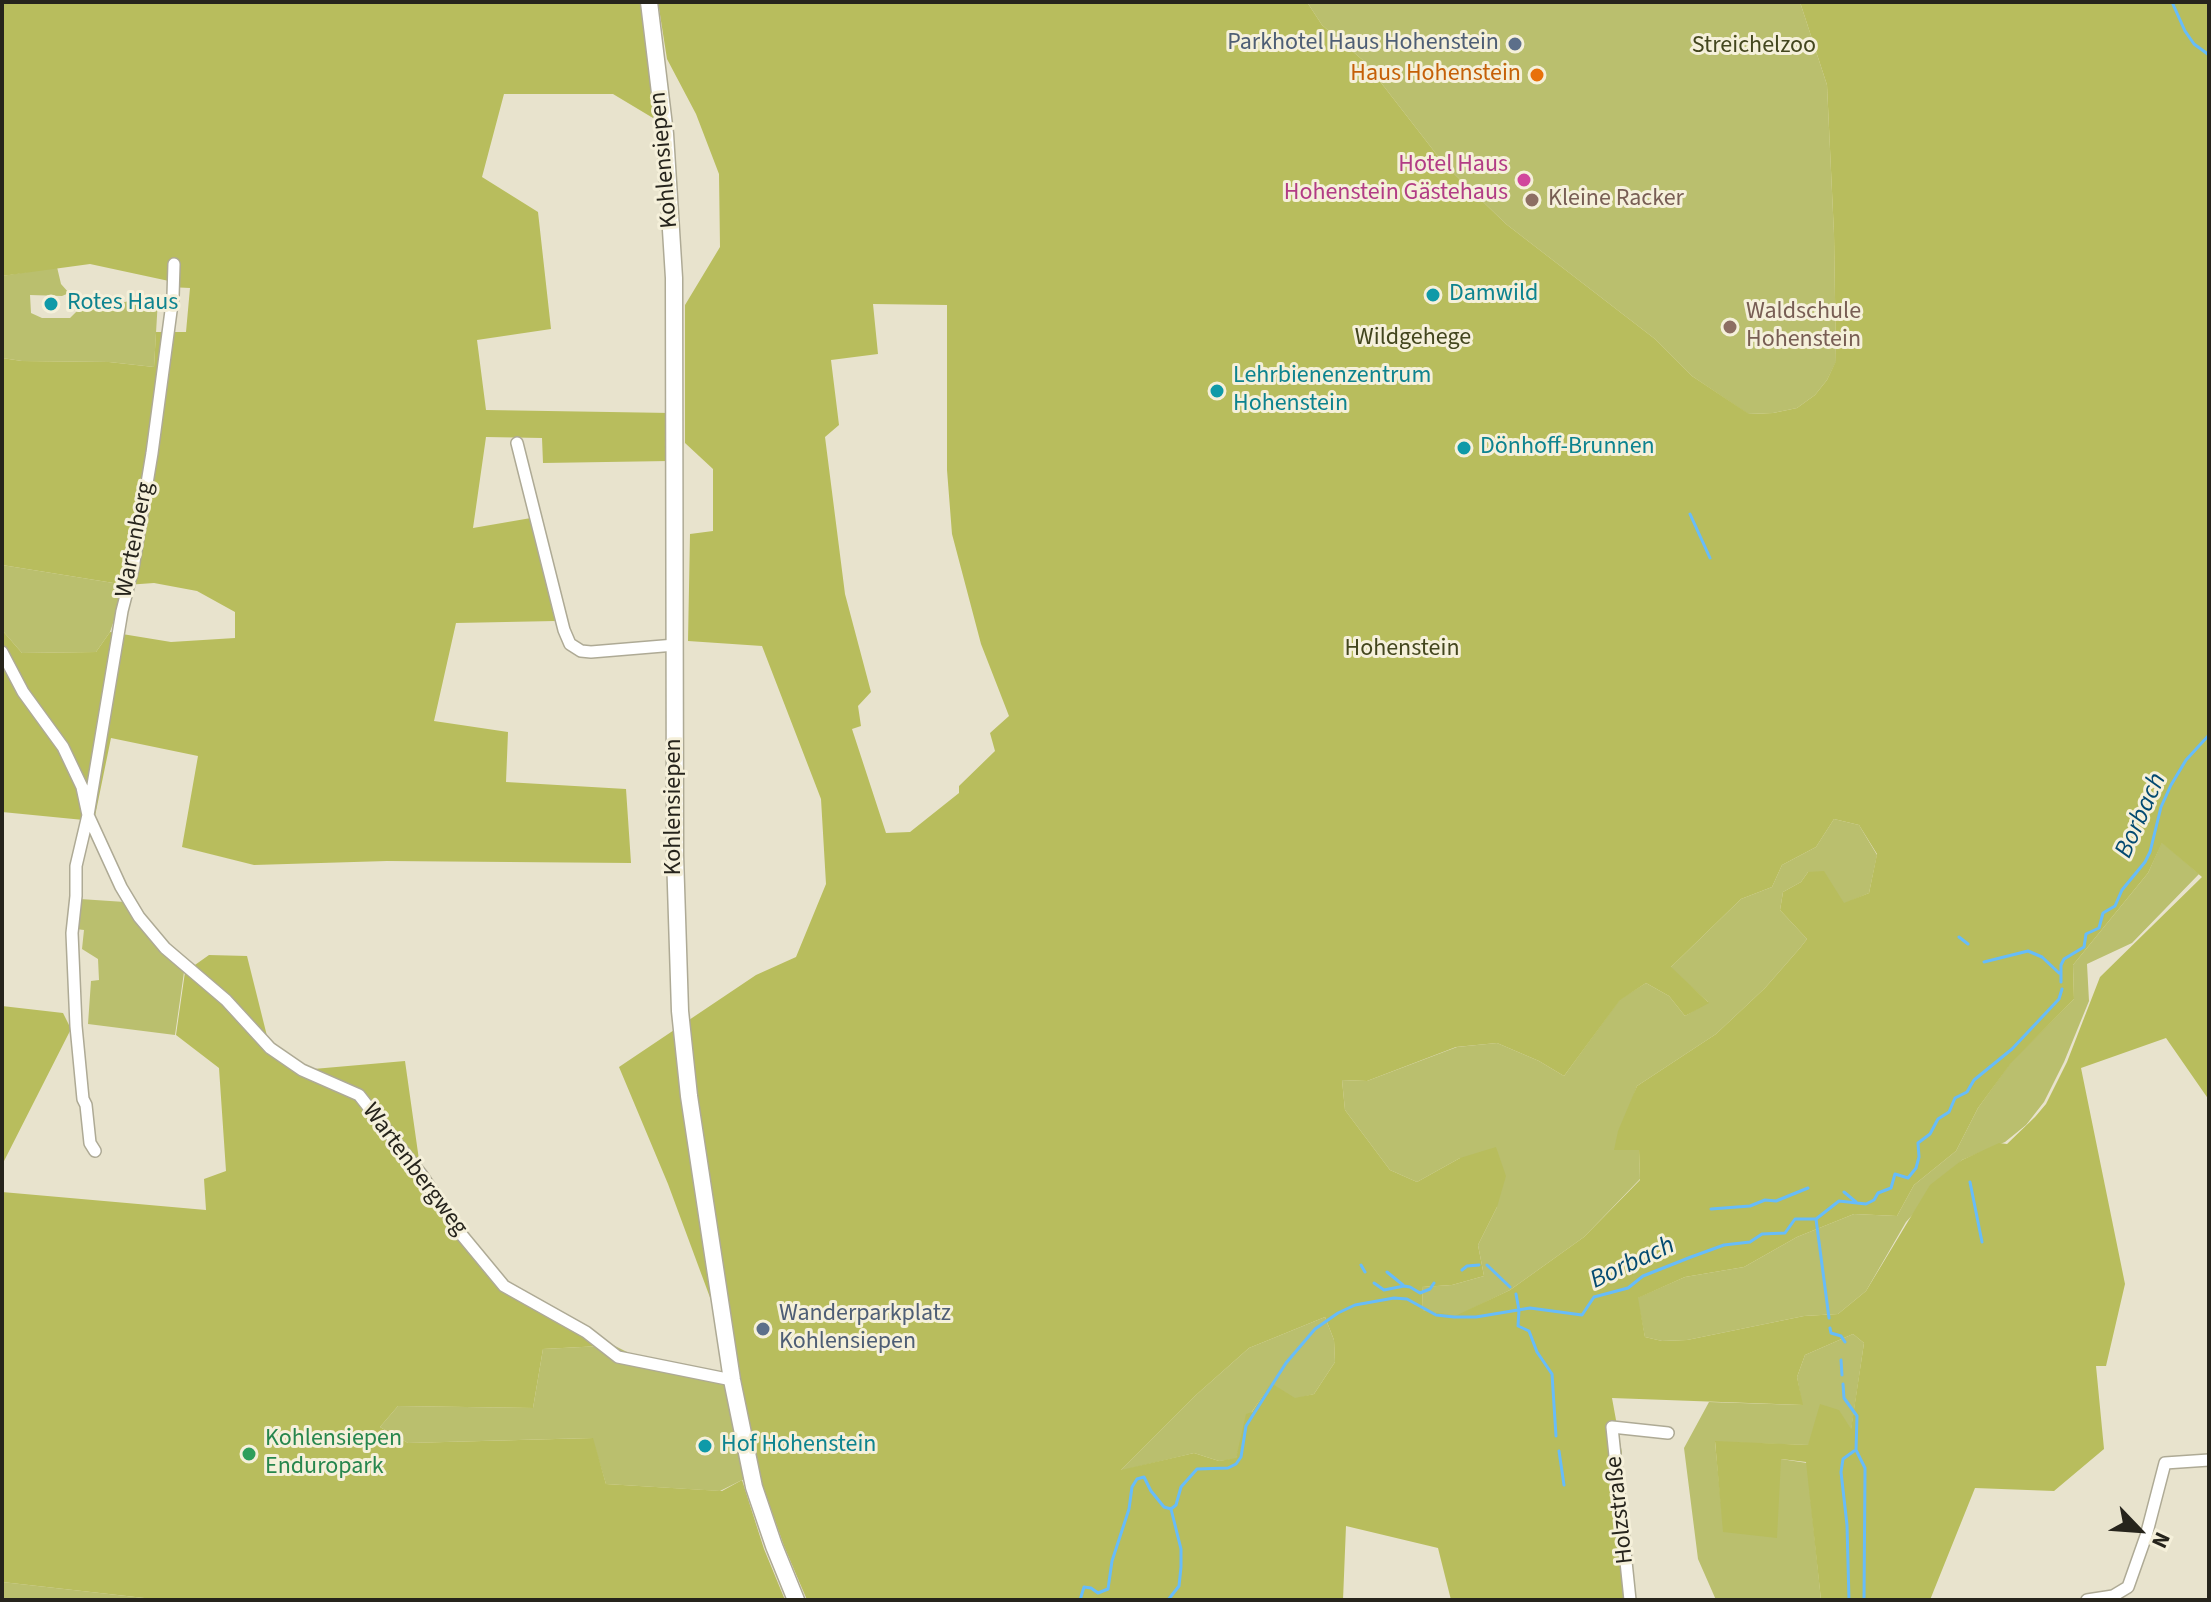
<!DOCTYPE html>
<meta charset="utf-8">
<style>
body{margin:0}
#map{position:relative;width:2211px;height:1602px;overflow:hidden;background:#e8e3cd;font-family:"Source Sans 3",sans-serif}
canvas{display:block}
.frame{position:absolute;inset:0;border:4px solid #26241c;pointer-events:none}
.north{position:absolute;left:2099px;top:1490px;width:80px;height:80px;-webkit-text-stroke:6px #f5f0da;paint-order:stroke;rotate:115deg;font-size:22px;font-weight:700;line-height:32px;text-align:center;color:#26241c}
.north::after{content:'';display:block;margin:auto;width:28px;height:36px;background:#26241c;clip-path:polygon(50% 0,100% 100%,50% 72%,0 100%)}
</style>
<div id="map">
<canvas width="2211" height="1602"></canvas>
<div class="frame"></div>
<div class="north">N</div>
</div>
<script>
const context = document.querySelector('canvas').getContext('2d');
context.lineJoin = 'round';
function fillPath(path, color) {
  context.fillStyle = color;
  context.fill(path, 'evenodd');
}
function poly(rows) {
  const path = new Path2D();
  for (const r of rows) {
    path.moveTo(r[0], r[1]);
    for (let i = 2; i < r.length; i += 2) path.lineTo(r[i], r[i + 1]);
  }
  return path;
}
function trace(path, color, width, dash) {
  context.strokeStyle = color;
  context.lineWidth = width;
  context.lineCap = dash ? 'butt' : 'round';
  context.setLineDash(dash || []);
  context.stroke(path);
}
function write(font, color, halo, rows, align = 'center') {
  context.font = font + ' "Source Sans 3",sans-serif';
  context.lineWidth = 6;
  context.setLineDash([]);
  context.textBaseline = 'middle';
  context.strokeStyle = halo;
  context.fillStyle = color;
  for (const [text, x, y, turn = 0] of rows) {
    context.save();
    context.translate(x, y);
    context.rotate((+turn || 0) * Math.PI / 180);
    context.textAlign = isNaN(turn) ? turn : align;
    if (halo) context.strokeText(text, 0, 0);
    context.fillText(text, 0, 0);
    context.restore();
  }
}
const green = poly([
 [1307,2,1800,2,1827,85,1834,234,1836,362,1827,380,1815,395,1797,408,1773,413,1748,414,1692,376,1655,339,1506,224,1444,164,1365,62,1322,25],
 [57,267,61,284,69,293,62,296,30,295,31,313,42,318,70,318,83,305,125,302,141,297,158,299,154,367,109,362,22,361,2,358,2,276],
 [2,565,126,585,110,632,96,652,22,653,2,630],
 [1834,819,1859,825,1877,855,1869,893,1844,904,1808,872,1801,882,1783,892,1780,910,1807,939,1800,948,1765,988,1716,1034,1637,1086,1615,1150,1639,1150,1640,1179,1584,1237,1510,1290,1455,1317,1423,1310,1422,1287,1452,1285,1484,1276,1478,1245,1497,1207,1460,1158,1417,1182,1390,1170,1345,1110,1342,1080,1367,1081,1457,1047,1497,1043,1539,1061,1564,1076,1620,999,1646,983,1669,996,1685,1016,1708,1002,1670,968,1741,899,1772,887,1782,865,1816,847],
 [2162,842,2199,874,2132,943,2087,964,2089,1001,2064,1062,2044,1102,2026,1125,2005,1142,1962,1160,1906,1222,1866,1291,1838,1314,1804,1316,1687,1340,1662,1341,1645,1337,1637,1298,1685,1277,1744,1267,1797,1237,1854,1214,1897,1216,1914,1185,1956,1151,1978,1108,2011,1062,2074,999,2073,965,2148,873],
 [80,899,125,902,184,972,175,1035,88,1024,91,981,99,980,98,959,82,949,84,930,76,929],
 [1325,1317,1334,1340,1335,1362,1314,1394,1295,1399,1271,1384,1247,1419,1236,1459,1219,1461,1194,1453,1120,1471,1196,1395,1249,1348],
 [1853,1334,1864,1343,1851,1431,1808,1445,1715,1442,1724,1532,1781,1459,1807,1463,1821,1600,1716,1600,1698,1559,1684,1448,1709,1402,1802,1405,1797,1377,1805,1355],
 [605,1341,645,1361,741,1388,761,1481,742,1480,720,1491,606,1484,592,1438,408,1443,380,1427,398,1406,533,1408,543,1349,601,1346],
 [2,1582,162,1600,2,1600]
]);
const forest = poly([
 [2,2,641,2,653,83,653,118,613,94,504,94,482,177,538,212,551,329,477,340,486,410,671,413,669,461,543,463,542,438,486,437,473,528,531,518,555,621,456,623,434,721,508,732,506,782,626,789,631,863,387,861,254,865,182,847,198,756,111,738,94,821,2,812,2,630,22,653,96,652,110,632,171,642,235,638,235,612,197,591,154,583,126,585,2,565,2,358,22,361,109,362,154,367,156,332,186,332,190,288,169,287,169,281,90,264,2,276],
 [658,2,1307,2,1322,25,1365,62,1444,164,1506,224,1655,339,1692,376,1749,414,1773,413,1797,408,1815,395,1827,380,1836,361,1834,234,1827,85,1800,2,2209,2,2209,1100,2166,1038,2081,1068,2125,1284,2106,1366,2096,1366,2104,1449,2054,1491,1975,1488,1930,1600,1821,1600,1806,1462,1781,1459,1777,1538,1723,1532,1715,1441,1808,1445,1820,1404,1839,1410,1851,1429,1864,1343,1853,1334,1805,1355,1797,1377,1803,1405,1612,1398,1622,1453,1615,1481,1632,1600,1451,1600,1438,1548,1346,1526,1343,1600,807,1600,784,1546,761,1481,741,1388,715,1311,668,1184,619,1067,756,975,796,957,826,884,821,799,762,646,688,641,690,534,713,531,713,469,685,443,685,305,720,247,719,174,696,114,667,59],
 [873,304,947,305,947,470,952,534,981,644,1009,716,990,733,995,751,959,786,959,793,910,832,886,833,852,729,861,726,858,706,871,692,845,594,825,437,839,425,831,360,878,354],
 [1834,819,1859,825,1877,854,1869,893,1844,903,1824,871,1808,872,1801,882,1783,892,1780,910,1807,939,1800,948,1765,988,1716,1034,1637,1086,1618,1131,1614,1150,1639,1150,1640,1180,1584,1237,1510,1290,1455,1316,1423,1310,1422,1287,1452,1285,1484,1276,1478,1245,1497,1207,1506,1176,1496,1147,1460,1158,1417,1182,1390,1170,1345,1110,1342,1080,1367,1081,1456,1047,1497,1043,1539,1061,1564,1076,1620,1000,1646,983,1669,996,1685,1016,1709,1003,1671,967,1741,899,1772,887,1782,865,1816,847],
 [2162,843,2202,877,2100,977,2067,1062,2046,1104,2035,1117,2007,1144,1999,1143,1962,1160,1930,1185,1866,1291,1838,1314,1804,1316,1687,1340,1662,1341,1645,1337,1638,1298,1685,1277,1744,1267,1797,1237,1854,1214,1897,1216,1914,1185,1956,1151,1978,1108,2011,1063,2074,999,2073,965,2148,873],
 [1325,1317,1334,1340,1335,1362,1314,1394,1295,1398,1271,1383,1252,1412,1246,1414,1236,1458,1219,1461,1194,1453,1121,1470,1196,1395,1249,1348],
 [209,955,247,956,270,1048,302,1070,405,1061,421,1174,504,1286,601,1346,543,1349,533,1408,398,1406,380,1427,408,1443,593,1438,606,1484,722,1491,742,1480,764,1549,785,1600,162,1600,2,1582,2,1192,206,1210,204,1179,226,1171,219,1068,176,1035,185,972],
 [2,1006,63,1013,71,1029,2,1165]
]);
const stream = poly([
 [2172,2,2185,31,2194,44,2209,55],
 [1690,514,1710,558],
 [1959,937,1968,944],
 [1984,962,2028,951,2042,957,2059,973],
 [2061,982,2061,965,2064,959,2084,947,2086,934,2099,928,2103,913,2115,906,2122,890,2145,862,2150,852,2161,807,2171,785,2186,760,2209,735],
 [1970,1182,1982,1242],
 [1844,1192,1856,1202],
 [1711,1209,1750,1206,1765,1200,1776,1201,1808,1188],
 [1816,1219,1829,1318],
 [1361,1265,1365,1272],
 [1487,1265,1510,1287],
 [1462,1270,1467,1266,1479,1265],
 [1387,1272,1403,1285],
 [1374,1283,1384,1290,1404,1286,1410,1287,1420,1293,1430,1289,1434,1283],
 [1516,1294,1519,1310,1518,1326,1529,1331,1537,1352,1552,1374,1556,1436],
 [1830,1328,1831,1333,1841,1336,1845,1342],
 [1841,1360,1842,1375],
 [1843,1384,1844,1398,1857,1416,1856,1450,1865,1468,1864,1600],
 [1559,1451,1564,1485],
 [1080,1600,1084,1587,1091,1588,1098,1593,1108,1589,1112,1561,1129,1509,1132,1487,1137,1479,1144,1477,1151,1491,1164,1507,1171,1509,1176,1505,1181,1487,1197,1469,1228,1468,1236,1464,1241,1457,1246,1426,1286,1363,1315,1329,1338,1313,1355,1305,1394,1298,1407,1299,1436,1315,1454,1317,1476,1317,1530,1308,1582,1315,1594,1297,1628,1288,1643,1276,1691,1257,1724,1245,1750,1242,1762,1234,1785,1233,1795,1219,1816,1219,1839,1201,1866,1204,1874,1200,1878,1193,1891,1188,1895,1174,1908,1178,1916,1168,1919,1157,1918,1143,1930,1134,1938,1119,1949,1112,1955,1098,1967,1092,1974,1080,2012,1049,2059,999,2062,989],
 [1168,1600,1179,1586,1181,1567,1181,1549,1171,1509],
 [1849,1600,1847,1525,1841,1472,1843,1459,1854,1451]
]);
const street = poly([
 [517,443,564,630,570,644,581,651,591,652,675,645],
 [2,652,23,692,63,747,82,787,88,815,121,887,139,917,165,948,226,1000,270,1048,302,1070,359,1095,421,1174,461,1234,504,1286,586,1332,618,1357,732,1380],
 [95,1151,90,1143,86,1105,83,1099,76,1026,72,933,76,896,76,866,88,815,122,611,133,568,152,453,173,296,174,264],
 [1630,1600,1612,1427,1668,1433],
 [2087,1600,2113,1596,2128,1587,2146,1536,2165,1463,2209,1460]
]);
const secondary = poly([
 [649,2,665,134,674,278,675,855,680,1011,689,1096,732,1380,754,1487,774,1546,796,1600]
]);
const markers = [
 [1515,44,8,"#5c6f8a"],
 [1537,75,8,"#e8710a"],
 [1524,180,8,"#d1479c"],
 [1532,200,8,"#8d6e63"],
 [1433,295,8,"#0f9aa8"],
 [51,304,8,"#0f9aa8"],
 [1730,327,8,"#8d6e63"],
 [1217,391,8,"#0f9aa8"],
 [1464,448,8,"#0f9aa8"],
 [763,1329,8,"#5c6f8a"],
 [705,1446,8,"#0f9aa8"],
 [249,1454,8,"#2e9e5b"]
];
const serviceNames = [
 ["Parkhotel Haus Hohenstein",1499,44],
 ["Wanderparkplatz",779,1315,"left"],
 ["Kohlensiepen",779,1343,"left"]
];
const parkNames = [
 ["Streichelzoo",1754,47],
 ["Wildgehege",1413,339],
 ["Hohenstein",1402,650]
];
const foodNames = [
 ["Haus Hohenstein",1521,75]
];
const streetNames = [
 ["Kohlensiepen",665,160,-95],
 ["Wartenberg",136,540,-79],
 ["Kohlensiepen",675,807,-90],
 ["Wartenbergweg",414,1170,53],
 ["Holzstraße",1621,1510,-96]
];
const hotelNames = [
 ["Hotel Haus",1508,166],
 ["Hohenstein Gästehaus",1508,194]
];
const educationNames = [
 ["Kleine Racker",1548,200],
 ["Waldschule",1746,313],
 ["Hohenstein",1746,341]
];
const cultureNames = [
 ["Damwild",1449,295],
 ["Rotes Haus",67,304],
 ["Lehrbienenzentrum",1233,377],
 ["Hohenstein",1233,405],
 ["Dönhoff-Brunnen",1480,448],
 ["Hof Hohenstein",721,1446]
];
const leisureNames = [
 ["Kohlensiepen",265,1440],
 ["Enduropark",265,1468]
];
const waterNames = [
 ["Borbach",2142,816,-66],
 ["Borbach",1633,1264,-25]
];
fillPath(green, '#babf6e');
fillPath(forest, '#b8bd5d');
trace(stream, '#67bcf9', 3);
trace(street, '#aeaa95', 14);
trace(secondary, '#aeaa95', 19);
trace(street, '#fff', 11);
trace(secondary, '#fff', 16);
for (const [x, y, r, color] of markers) {
  const dot = new Path2D();
  dot.arc(x, y, r, 0, 2 * Math.PI);
  context.fillStyle = color;
  context.fill(dot);
  trace(dot, '#f5f0da', 3);
}
write('24px', '#4e5e75', '#f5f0da', serviceNames, 'right');
write('24px', '#43461e', '#f5f0da', parkNames);
write('24px', '#c56008', '#f5f0da', foodNames, 'right');
write('24px', '#26241c', '#f5f0da', streetNames);
write('24px', '#b23c85', '#f5f0da', hotelNames, 'right');
write('24px', '#785e54', '#f5f0da', educationNames, 'left');
write('24px', '#0d838f', '#f5f0da', cultureNames, 'left');
write('24px', '#27864d', '#f5f0da', leisureNames, 'left');
write('italic 26px', '#034a71', '#f5f0da', waterNames);
</script>
